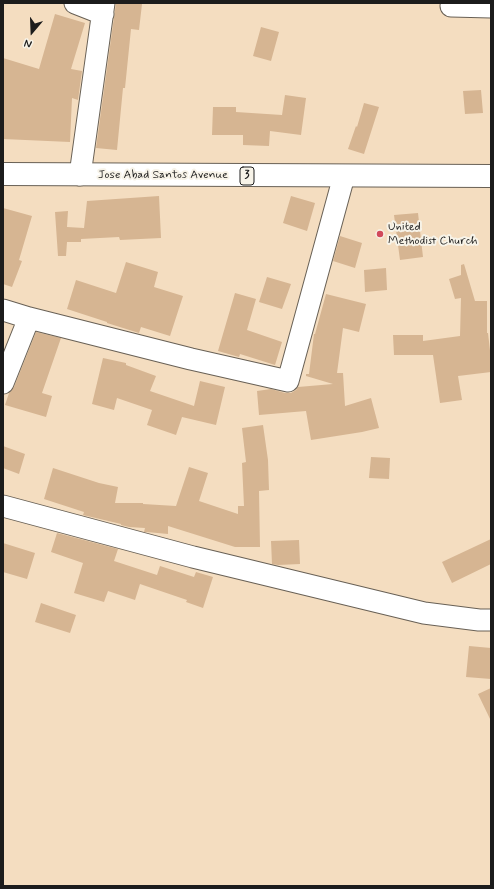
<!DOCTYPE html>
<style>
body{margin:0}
#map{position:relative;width:494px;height:889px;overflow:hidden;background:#f4ddc0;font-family:Mynerve,sans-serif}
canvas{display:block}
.frame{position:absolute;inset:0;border:4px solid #1c1c1c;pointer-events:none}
.north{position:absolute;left:12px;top:12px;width:40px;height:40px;-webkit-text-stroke:3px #f7f3e8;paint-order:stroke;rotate:199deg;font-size:11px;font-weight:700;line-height:16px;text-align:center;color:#1c1c1c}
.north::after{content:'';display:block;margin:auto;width:14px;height:18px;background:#1c1c1c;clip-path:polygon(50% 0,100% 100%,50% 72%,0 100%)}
</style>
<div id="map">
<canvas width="494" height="889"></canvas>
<div class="frame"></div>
<div class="north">N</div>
</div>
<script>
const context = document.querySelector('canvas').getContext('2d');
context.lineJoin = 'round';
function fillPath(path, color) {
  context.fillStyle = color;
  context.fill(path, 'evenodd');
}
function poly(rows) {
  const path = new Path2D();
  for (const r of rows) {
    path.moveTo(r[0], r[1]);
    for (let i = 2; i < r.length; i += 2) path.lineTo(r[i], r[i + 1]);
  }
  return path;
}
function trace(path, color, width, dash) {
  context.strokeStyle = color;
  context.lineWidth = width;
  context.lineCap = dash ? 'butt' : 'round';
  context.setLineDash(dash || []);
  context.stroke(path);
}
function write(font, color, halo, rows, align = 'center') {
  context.font = font + ' Mynerve,sans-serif';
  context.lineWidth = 4;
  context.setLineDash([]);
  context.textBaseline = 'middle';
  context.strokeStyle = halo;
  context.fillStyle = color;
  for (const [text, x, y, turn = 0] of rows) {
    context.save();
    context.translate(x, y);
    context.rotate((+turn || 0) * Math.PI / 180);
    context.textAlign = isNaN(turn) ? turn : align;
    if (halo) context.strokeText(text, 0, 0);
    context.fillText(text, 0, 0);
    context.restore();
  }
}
const building = poly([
 [116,3,135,3,142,4,139,30,131,29,125,88,123,88,117,150,96,148],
 [55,14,85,23,71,69,82,71,78,100,72,98,70,142,3,139,3,58,39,69],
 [261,27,279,32,271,61,253,56],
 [481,90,483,113,465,114,463,91],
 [285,95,306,98,301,135,270,131,269,146,243,145,243,135,212,135,213,107,236,107,236,112,282,115],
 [364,103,379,107,364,154,348,149,356,126,357,127],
 [159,196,161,238,120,240,119,237,81,239,81,242,67,242,66,256,58,256,55,212,68,211,67,227,84,228,87,201],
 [291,196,315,203,307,231,283,223],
 [3,208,32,216,19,260,22,261,12,287,3,284],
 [418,213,423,257,400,260,394,215],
 [340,236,362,243,355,268,333,261],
 [126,262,158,272,154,287,183,296,170,336,141,327,139,333,107,323,107,322,67,309,76,280,116,293],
 [464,264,475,301,487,301,487,333,488,333,491,359,491,372,458,376,462,400,440,403,433,355,394,355,393,335,423,335,423,341,460,336,461,298,455,299,449,279,461,275,461,265],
 [386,268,387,290,365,292,364,270],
 [267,277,291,284,282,309,259,302],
 [235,293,256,299,247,330,282,342,275,365,240,354,239,357,218,351],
 [326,294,366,304,359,332,343,328,337,373,343,373,345,406,371,398,379,428,362,432,311,440,306,411,259,415,257,391,271,389,285,393,291,393,296,390,298,387,333,384,306,376,306,374,309,374,314,334,315,334],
 [36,332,61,338,42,393,52,396,46,417,5,405,9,393,14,387],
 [103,358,126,363,126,365,156,376,150,391,194,406,200,381,225,387,216,425,182,417,176,435,147,425,152,410,117,398,114,410,92,404],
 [263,425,268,460,269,490,259,491,260,547,235,547,168,526,168,534,147,532,144,532,145,528,129,527,121,525,121,524,83,515,84,512,44,499,53,468,99,483,118,487,115,503,143,503,143,504,176,506,189,467,208,473,199,501,238,514,238,506,244,506,242,463,246,462,242,428],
 [3,446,25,454,19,474,3,468],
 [371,457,390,458,389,479,369,478],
 [57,533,118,549,114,561,157,575,160,566,194,577,196,572,213,577,203,608,186,602,187,600,140,584,135,600,108,591,104,602,74,593,83,563,51,552],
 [491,539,491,564,452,583,442,562],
 [299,540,300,564,278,565,272,564,271,541],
 [3,543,35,553,27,579,3,572],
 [41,603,76,615,70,633,35,622],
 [469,646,491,648,491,679,466,677],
 [491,688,491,721,478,694]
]);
const minor = poly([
 [75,3,103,14],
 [451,6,491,7],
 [80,175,104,3],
 [3,310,29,318,191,359,288,381,344,176],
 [3,383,29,318],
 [3,506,193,557,424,613,479,620,491,620]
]);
const highway = poly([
 [3,174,491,176]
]);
const markers = [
 [380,234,4,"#d1495b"]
];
const shields = [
 [247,176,14]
];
const shieldNames = [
 ["3",247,176]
];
const streetNames = [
 ["Jose Abad Santos Avenue",163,175]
];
const poiNames = [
 ["United",388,227],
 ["Methodist Church",388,241]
];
fillPath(building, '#d6b592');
trace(minor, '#686055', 23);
trace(highway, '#686055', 24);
trace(minor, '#fff', 21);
trace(highway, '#fff', 22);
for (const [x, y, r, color] of markers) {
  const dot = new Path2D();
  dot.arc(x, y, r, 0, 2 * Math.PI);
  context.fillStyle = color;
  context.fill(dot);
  trace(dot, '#f7f3e8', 1.5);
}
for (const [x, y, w] of shields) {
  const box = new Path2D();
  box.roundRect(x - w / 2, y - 9, w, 18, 3);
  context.fillStyle = '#f7f3e8';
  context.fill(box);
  trace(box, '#1c1c1c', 1);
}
write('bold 11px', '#1c1c1c', null, shieldNames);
write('12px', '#1c1c1c', '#f7f3e8', streetNames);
write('12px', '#1c1c1c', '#f7f3e8', poiNames, 'left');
</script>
